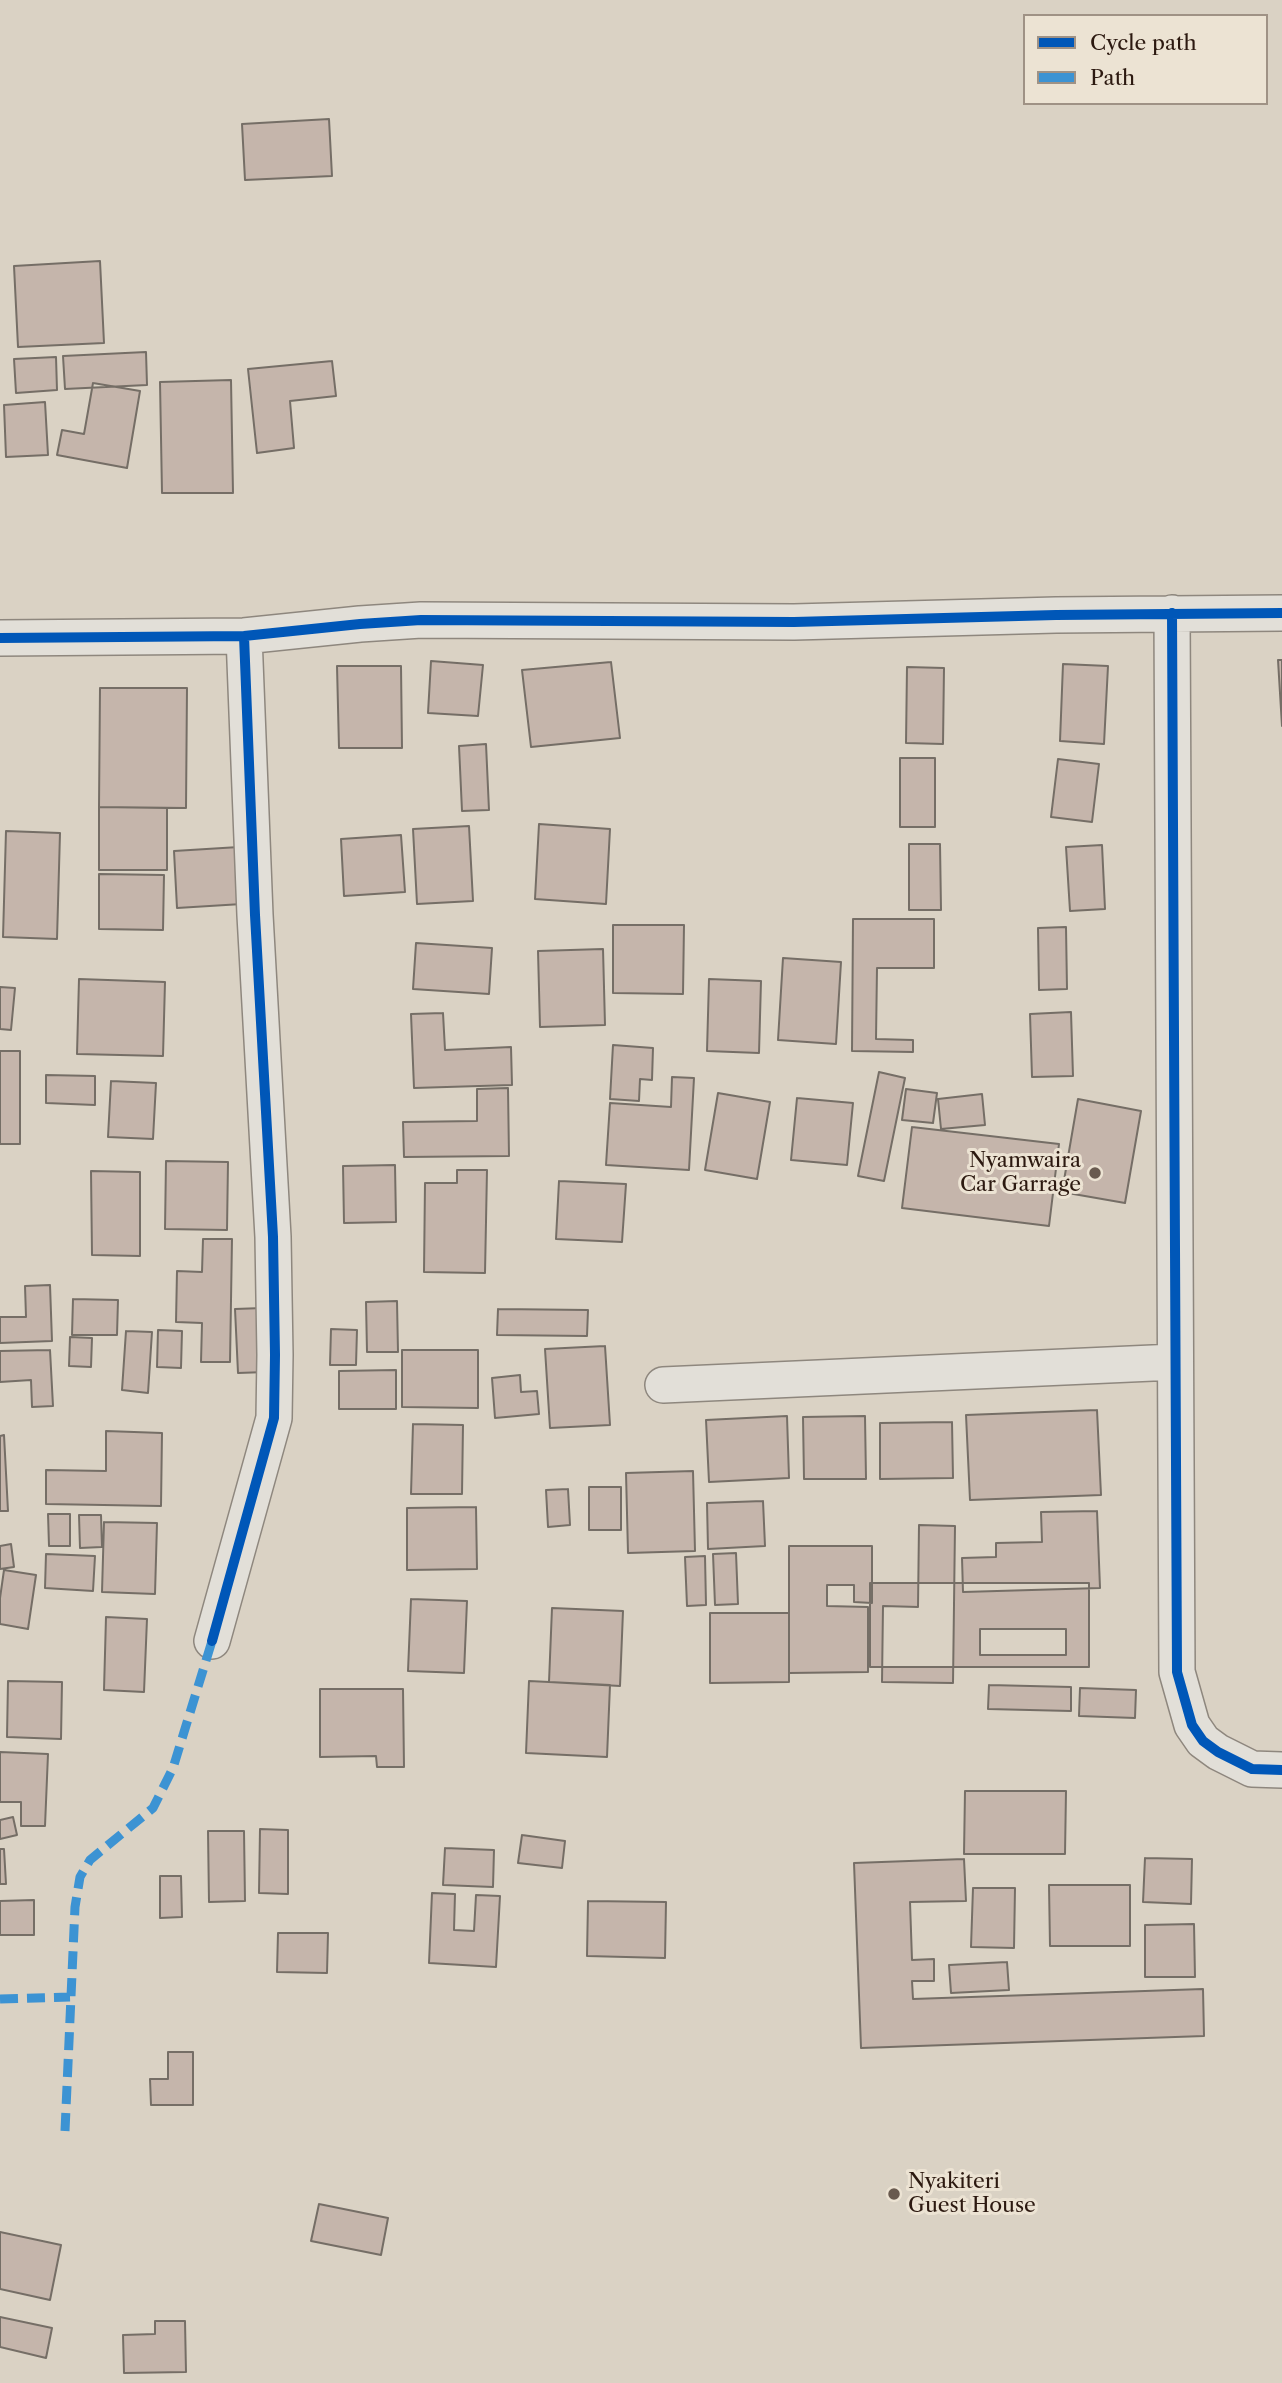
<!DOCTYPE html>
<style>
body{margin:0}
#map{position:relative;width:1282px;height:2383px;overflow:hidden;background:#dad2c4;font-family:"Libre Caslon Text",serif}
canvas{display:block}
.legend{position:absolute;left:1023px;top:14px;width:245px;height:91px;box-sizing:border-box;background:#ece3d3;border:2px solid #9f9285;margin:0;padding:9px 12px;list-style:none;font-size:21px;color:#2c1910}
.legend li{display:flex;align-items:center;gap:14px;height:35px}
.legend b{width:35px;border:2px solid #9f9285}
</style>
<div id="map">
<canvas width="1282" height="2383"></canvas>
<ul class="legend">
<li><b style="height:9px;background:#0057b8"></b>Cycle path</li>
<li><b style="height:9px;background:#3c93d3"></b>Path</li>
</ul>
</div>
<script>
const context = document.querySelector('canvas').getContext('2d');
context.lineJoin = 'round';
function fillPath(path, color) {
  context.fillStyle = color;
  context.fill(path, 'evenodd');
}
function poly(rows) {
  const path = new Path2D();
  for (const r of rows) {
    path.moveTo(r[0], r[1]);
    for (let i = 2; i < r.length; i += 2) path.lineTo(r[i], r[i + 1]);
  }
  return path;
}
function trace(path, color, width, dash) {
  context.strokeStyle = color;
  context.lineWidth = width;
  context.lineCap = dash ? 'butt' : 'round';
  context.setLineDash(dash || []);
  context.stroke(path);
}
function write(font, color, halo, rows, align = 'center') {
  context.font = font + ' "Libre Caslon Text",serif';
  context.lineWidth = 6;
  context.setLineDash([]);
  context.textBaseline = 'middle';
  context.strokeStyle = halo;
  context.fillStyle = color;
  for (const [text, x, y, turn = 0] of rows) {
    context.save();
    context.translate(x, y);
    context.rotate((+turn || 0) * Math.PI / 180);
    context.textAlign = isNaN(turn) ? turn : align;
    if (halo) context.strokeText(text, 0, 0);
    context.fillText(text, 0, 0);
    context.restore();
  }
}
const building = poly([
 [329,119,332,176,245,180,242,124,329,119],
 [100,261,104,343,18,347,14,266,100,261],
 [146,352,147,385,65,389,63,356,146,352],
 [56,357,57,390,16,393,14,359,56,357],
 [332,361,336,396,290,401,294,448,257,453,248,369,332,361],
 [231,380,233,493,162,493,160,382,231,380],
 [93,383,140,391,127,468,57,455,62,430,84,434,93,383],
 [45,402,48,455,6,457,4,405,45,402],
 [1278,660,1282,660,1282,726,1278,660],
 [431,661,483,665,478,716,428,713,431,661],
 [611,662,620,738,531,747,522,670,611,662],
 [1063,664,1108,666,1104,744,1060,741,1063,664],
 [337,666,401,666,402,748,339,748,337,666],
 [907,667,944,668,943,744,906,743,907,667],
 [100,688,187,688,186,808,99,807,100,688],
 [486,744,489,810,462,811,459,746,486,744],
 [900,758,935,758,935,827,900,827,900,758],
 [1058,759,1099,764,1092,822,1051,817,1058,759],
 [99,807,167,808,167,870,99,870,99,807],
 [539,824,610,829,606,904,535,899,539,824],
 [469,826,473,901,417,904,413,829,469,826],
 [6,831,60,833,57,939,3,937,6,831],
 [401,835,405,892,344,896,341,839,401,835],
 [909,844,940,844,941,910,909,910,909,844],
 [1102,845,1105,909,1070,911,1066,847,1102,845],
 [239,847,242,904,177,908,174,851,239,847],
 [99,874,164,875,163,930,99,929,99,874],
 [853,919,934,919,934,968,877,968,876,1039,913,1040,913,1052,852,1051,853,919],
 [613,925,684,925,683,994,613,993,613,925],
 [1066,927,1067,989,1039,990,1038,928,1066,927],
 [416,943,492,948,489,994,413,989,416,943],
 [603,949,605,1025,540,1027,538,951,603,949],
 [783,958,841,962,836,1044,778,1040,783,958],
 [79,979,165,982,163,1056,77,1054,79,979],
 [709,979,761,981,759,1053,707,1051,709,979],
 [0,987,15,988,11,1030,0,1029,0,987],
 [1071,1012,1073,1076,1032,1077,1030,1014,1071,1012],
 [443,1013,445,1050,511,1047,512,1085,414,1088,411,1014,443,1013],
 [613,1045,653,1048,652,1080,640,1079,639,1101,610,1099,613,1045],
 [0,1051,20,1051,20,1144,0,1144,0,1051],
 [879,1072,905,1078,884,1181,858,1176,879,1072],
 [46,1075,95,1076,95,1105,46,1103,46,1075],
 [672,1077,694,1078,689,1170,606,1165,610,1103,671,1107,672,1077],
 [111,1081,156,1083,153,1139,108,1137,111,1081],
 [508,1088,509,1156,404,1157,403,1122,477,1121,477,1089,508,1088],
 [906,1089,937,1093,933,1123,902,1120,906,1089],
 [718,1093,770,1102,757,1179,705,1170,718,1093],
 [982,1094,985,1125,941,1129,938,1099,982,1094],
 [797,1098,853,1103,847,1165,791,1160,797,1098],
 [1078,1099,1141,1111,1125,1203,1062,1192,1078,1099],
 [912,1127,1059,1144,1049,1226,902,1208,912,1127],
 [166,1161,228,1162,227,1230,165,1229,166,1161],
 [395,1165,396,1222,344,1223,343,1166,395,1165],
 [457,1170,487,1170,485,1273,424,1272,425,1183,457,1183,457,1170],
 [91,1171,140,1172,140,1256,92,1255,91,1171],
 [559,1181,626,1184,622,1242,556,1239,559,1181],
 [203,1239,232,1239,230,1362,201,1362,202,1323,176,1322,177,1271,202,1272,203,1239],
 [50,1285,52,1341,0,1343,0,1317,26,1317,25,1286,50,1285],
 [73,1299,118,1300,117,1335,72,1335,73,1299],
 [397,1301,398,1352,367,1352,366,1302,397,1301],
 [263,1308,266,1372,238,1373,235,1309,263,1308],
 [498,1309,588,1310,587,1336,497,1335,498,1309],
 [331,1329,357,1330,356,1365,330,1365,331,1329],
 [158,1330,182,1331,181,1368,157,1367,158,1330],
 [126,1331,152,1332,148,1393,122,1390,126,1331],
 [70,1337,92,1338,91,1367,69,1366,70,1337],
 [605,1346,610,1425,550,1428,545,1349,605,1346],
 [50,1350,53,1406,32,1407,31,1380,0,1382,0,1351,50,1350],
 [402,1350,478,1350,478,1408,402,1407,402,1350],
 [396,1370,396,1409,339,1409,339,1371,396,1370],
 [520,1375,521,1392,537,1391,539,1414,495,1418,492,1378,520,1375],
 [1097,1410,1101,1495,970,1500,966,1415,1097,1410],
 [787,1416,789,1478,709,1482,706,1420,787,1416],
 [865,1416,866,1479,804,1479,803,1417,865,1416],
 [952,1422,953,1478,880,1479,880,1423,952,1422],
 [413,1424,463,1425,462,1494,411,1494,413,1424],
 [106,1431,162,1433,161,1506,46,1504,46,1470,106,1471,106,1431],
 [4,1435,8,1511,0,1511,0,1436,4,1435],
 [693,1471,695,1551,628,1553,626,1473,693,1471],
 [589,1487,621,1487,621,1530,589,1530,589,1487],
 [568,1489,570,1525,548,1527,546,1490,568,1489],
 [763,1501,765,1546,708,1549,707,1503,763,1501],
 [476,1507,477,1569,407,1570,407,1508,476,1507],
 [1097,1511,1100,1588,963,1592,962,1558,996,1557,996,1543,1042,1542,1041,1512,1097,1511],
 [48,1514,70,1514,70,1546,49,1546,48,1514],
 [79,1515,101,1515,102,1547,80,1548,79,1515],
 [104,1522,157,1523,155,1594,102,1592,104,1522],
 [919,1525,955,1526,953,1683,882,1682,883,1606,918,1607,919,1525],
 [11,1544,14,1567,0,1569,0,1546,11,1544],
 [789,1546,872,1546,872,1603,854,1602,854,1585,827,1585,827,1606,868,1607,868,1672,789,1673,789,1546],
 [736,1553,738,1604,715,1605,713,1554,736,1553],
 [46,1554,95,1556,93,1591,45,1588,46,1554],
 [705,1556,706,1605,687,1606,685,1557,705,1556],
 [4,1570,36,1575,28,1629,0,1624,0,1598,4,1570],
 [870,1583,1089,1583,1089,1667,870,1667,870,1583],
 [980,1629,1066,1629,1066,1655,980,1655,980,1629],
 [411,1599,467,1601,464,1673,408,1671,411,1599],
 [552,1608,623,1611,620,1686,549,1682,552,1608],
 [710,1613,789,1613,789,1682,710,1683,710,1613],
 [106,1617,147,1619,144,1692,104,1690,106,1617],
 [8,1681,62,1682,61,1739,7,1737,8,1681],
 [529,1681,610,1685,607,1757,526,1753,529,1681],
 [989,1685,1071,1687,1071,1711,988,1709,989,1685],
 [1080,1688,1136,1690,1135,1718,1079,1716,1080,1688],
 [320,1689,403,1689,404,1767,377,1767,376,1756,320,1757,320,1689],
 [0,1752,48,1754,45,1826,21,1826,21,1802,0,1802,0,1752],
 [965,1791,1066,1791,1065,1854,964,1854,965,1791],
 [13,1817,17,1835,0,1839,0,1820,13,1817],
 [260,1829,288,1830,288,1894,259,1893,260,1829],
 [208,1831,244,1831,245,1901,209,1902,208,1831],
 [522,1835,565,1841,562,1868,518,1863,522,1835],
 [445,1848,494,1850,493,1887,443,1885,445,1848],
 [0,1849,4,1849,6,1884,0,1884,0,1849],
 [1145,1858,1192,1859,1191,1904,1143,1902,1145,1858],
 [964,1859,966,1901,910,1902,912,1960,934,1959,934,1981,912,1981,913,1999,1203,1989,1204,2036,861,2048,854,1863,964,1859],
 [160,1876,181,1876,182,1917,160,1918,160,1876],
 [1049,1885,1130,1885,1130,1946,1050,1946,1049,1885],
 [973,1888,1015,1888,1014,1948,971,1947,973,1888],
 [432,1893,455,1894,454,1930,474,1931,476,1895,500,1896,496,1967,429,1963,432,1893],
 [34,1900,34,1935,0,1935,0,1901,34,1900],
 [588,1901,666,1902,665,1958,587,1956,588,1901],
 [1194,1924,1195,1977,1145,1977,1145,1925,1194,1924],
 [278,1933,328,1933,327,1973,277,1972,278,1933],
 [1007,1962,1009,1990,951,1993,949,1965,1007,1962],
 [168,2052,193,2052,193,2105,151,2105,150,2079,168,2079,168,2052],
 [319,2204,388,2218,381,2255,311,2241,319,2204],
 [0,2232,61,2245,50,2300,0,2289,0,2232],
 [0,2317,52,2328,46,2358,0,2347,0,2317],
 [155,2321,185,2321,186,2372,124,2373,123,2335,155,2334,155,2321]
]);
const minor = poly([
 [1172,613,1177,1672,1192,1725,1203,1741,1218,1752,1252,1769,1282,1770],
 [0,638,244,636,360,624,421,620,794,622,1056,615,1282,613],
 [663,1385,1175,1362],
 [212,1641,274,1418,275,1355,273,1237,255,915,244,636]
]);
const quiet = poly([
 [0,1999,70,1997],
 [65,2131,75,1907,80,1877,90,1860,153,1808,173,1768,212,1641]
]);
const cycleway = poly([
 [1172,613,1177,1672,1192,1725,1203,1741,1218,1752,1252,1769,1282,1770],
 [0,638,244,636,360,624,421,620,794,622,1056,615,1282,613],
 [212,1641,274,1418,275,1355,273,1237,255,915,244,636]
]);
const markers = [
 [1095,1173,7,"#695a4f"],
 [894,2194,7,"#695a4f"]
];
const poiNames = [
 ["Nyamwaira",1081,1161],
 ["Car Garrage",1081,1185],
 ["Nyakiteri",908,2182,"left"],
 ["Guest House",908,2206,"left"]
];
fillPath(building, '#c5b5ab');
trace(building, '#756e66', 2);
trace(minor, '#8e877e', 38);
trace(minor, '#e2dfd8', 35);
trace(quiet, '#3c93d3', 9, [18, 9]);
trace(cycleway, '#0057b8', 10);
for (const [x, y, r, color] of markers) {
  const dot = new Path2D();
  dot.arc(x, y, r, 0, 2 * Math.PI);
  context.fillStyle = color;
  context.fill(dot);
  trace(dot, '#ece3d3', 2.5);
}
write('21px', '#2c1910', '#ece3d3', poiNames, 'right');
</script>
